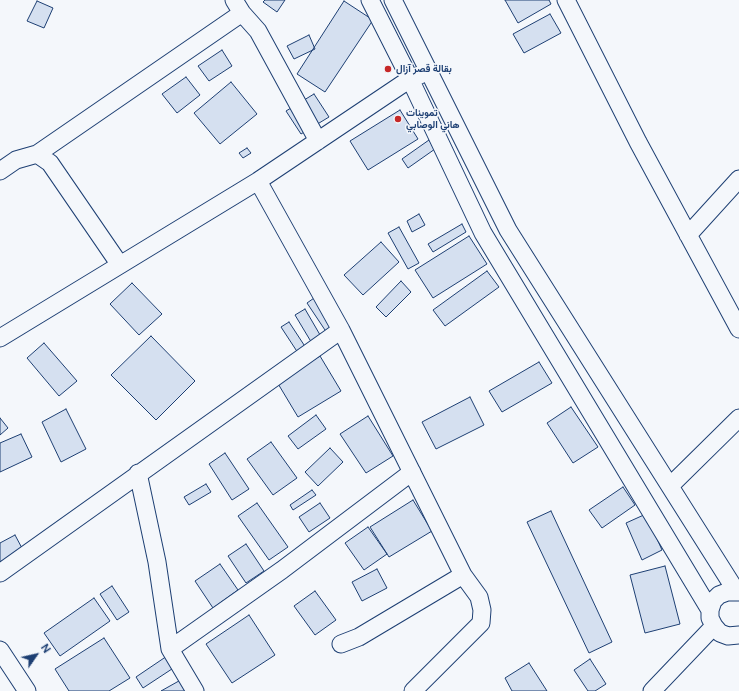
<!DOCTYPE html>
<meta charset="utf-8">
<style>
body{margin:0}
#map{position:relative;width:739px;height:691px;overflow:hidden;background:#f4f7fb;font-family:"DM Sans",sans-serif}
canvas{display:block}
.north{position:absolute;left:16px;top:635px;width:40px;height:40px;-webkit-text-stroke:3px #f4f7fb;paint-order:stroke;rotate:56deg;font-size:11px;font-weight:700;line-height:16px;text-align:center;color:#1d3f73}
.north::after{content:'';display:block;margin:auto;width:14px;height:18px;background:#1d3f73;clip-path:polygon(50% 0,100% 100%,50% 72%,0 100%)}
</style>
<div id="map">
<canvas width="739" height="691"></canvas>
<div class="north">N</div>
</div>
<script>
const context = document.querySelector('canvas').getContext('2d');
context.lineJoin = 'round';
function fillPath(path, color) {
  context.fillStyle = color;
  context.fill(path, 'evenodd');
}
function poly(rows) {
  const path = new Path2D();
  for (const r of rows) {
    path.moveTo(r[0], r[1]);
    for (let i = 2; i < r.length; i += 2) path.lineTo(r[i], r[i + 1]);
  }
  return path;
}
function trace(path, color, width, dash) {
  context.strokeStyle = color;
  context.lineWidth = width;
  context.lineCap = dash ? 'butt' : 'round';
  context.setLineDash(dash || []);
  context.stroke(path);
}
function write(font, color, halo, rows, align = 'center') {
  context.font = font + ' "DM Sans",Vazirmatn,sans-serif';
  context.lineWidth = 3;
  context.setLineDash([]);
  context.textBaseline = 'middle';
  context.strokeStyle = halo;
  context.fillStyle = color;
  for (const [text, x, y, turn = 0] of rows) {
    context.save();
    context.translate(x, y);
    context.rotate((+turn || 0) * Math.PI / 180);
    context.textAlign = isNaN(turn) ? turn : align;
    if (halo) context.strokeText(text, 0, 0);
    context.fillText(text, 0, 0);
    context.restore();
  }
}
const building = poly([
 [265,0,285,0,277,12,263,2,265,0],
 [505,0,549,0,551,4,518,23,505,0],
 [37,1,53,8,44,28,27,21,37,1],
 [344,1,373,20,325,92,297,74,344,1],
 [550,14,561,33,524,53,513,34,550,14],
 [309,35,315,49,294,59,287,46,309,35],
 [222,50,232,66,209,81,198,66,222,50],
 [186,77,200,95,177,113,162,94,186,77],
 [231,82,257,114,220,144,194,113,231,82],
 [314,94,329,117,301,134,286,111,314,94],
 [400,110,418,139,368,170,350,141,400,110],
 [429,140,435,149,408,168,402,159,429,140],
 [247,148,251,153,243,158,239,153,247,148],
 [419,214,425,225,412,232,407,221,419,214],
 [462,224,466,232,433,252,428,244,462,224],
 [399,227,419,263,408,269,388,233,399,227],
 [469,236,487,264,433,298,415,270,469,236],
 [381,242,399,262,363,295,344,275,381,242],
 [487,271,499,287,445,326,433,310,487,271],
 [401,281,411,292,386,317,376,307,401,281],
 [132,283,162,314,139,335,110,304,132,283],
 [324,291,344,321,327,333,307,303,324,291],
 [305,309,323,340,313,345,295,315,305,309],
 [289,322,308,351,300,356,281,327,289,322],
 [151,336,195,381,156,420,111,375,151,336],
 [44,343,77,381,59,396,27,358,44,343],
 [320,356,341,391,298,417,277,382,320,356],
 [539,362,552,383,502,412,489,391,539,362],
 [470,397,484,425,436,449,422,422,470,397],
 [571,407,598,447,573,463,547,423,571,407],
 [66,409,86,449,61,462,42,422,66,409],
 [316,415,326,429,298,449,288,436,316,415],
 [368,416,393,456,366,473,340,434,368,416],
 [0,418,8,428,0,435,0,418],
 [21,434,32,457,0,472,0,443,21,434],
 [271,442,297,478,273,495,247,459,271,442],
 [330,448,343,462,318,486,305,472,330,448],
 [225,453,249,489,232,500,209,464,225,453],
 [206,484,211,492,189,505,184,497,206,484],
 [623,487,635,505,602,528,589,510,623,487],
 [312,490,316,495,293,510,290,505,312,490],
 [413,500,432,531,389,557,370,527,413,500],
 [257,503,288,547,269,560,238,516,257,503],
 [320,503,330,518,309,532,299,517,320,503],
 [551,511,612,642,589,653,527,522,551,511],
 [646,514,662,550,642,560,626,523,646,514],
 [368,527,387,554,364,570,345,543,368,527],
 [15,535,23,550,0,562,0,543,15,535],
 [246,544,264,571,246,583,228,556,246,544],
 [220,564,238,590,213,608,195,581,220,564],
 [665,566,680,624,645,633,630,575,665,566],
 [377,569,387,588,362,601,352,582,377,569],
 [112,586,129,612,117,620,100,594,112,586],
 [315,591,336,620,315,635,294,606,315,591],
 [94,598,110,621,60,656,44,633,94,598],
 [249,615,275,655,232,683,206,644,249,615],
 [104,638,130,678,109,691,69,691,55,669,104,638],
 [170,654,178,665,143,688,136,677,170,654],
 [590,659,606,684,595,691,588,691,574,670,590,659],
 [529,663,547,691,512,691,505,678,529,663],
 [186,677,194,691,161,691,186,677]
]);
const minor = poly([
 [234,0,242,13],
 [370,0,410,79,483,233,710,610],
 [393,0,508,230,736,591],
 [566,0,638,142,739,329],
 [37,154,242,13,258,31,318,141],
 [0,171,16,160,37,154,50,163,120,265],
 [258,181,341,330,463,575,359,637,341,644],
 [688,235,739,179],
 [0,338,258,181,410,79,420,75],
 [138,473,157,562,170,649,195,691],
 [670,486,739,418],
 [0,573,341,330],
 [739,592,727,592,719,595,713,601,710,610,710,618,714,626,720,633,728,636,739,635],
 [170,649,282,570,412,472],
 [0,650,27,691],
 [413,691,481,623,482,610,479,597,463,575],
 [652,691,714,626]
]);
const markers = [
 [388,69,4,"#c62828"],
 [398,119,4,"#c62828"]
];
const poiNames = [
 ["بقالة قصر آزال",396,69],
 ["تموينات",406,113],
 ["هاني الوصابي",406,125]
];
fillPath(building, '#d5e0f0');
trace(building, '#1d3f73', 1);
trace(minor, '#1d3f73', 19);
trace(minor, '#f4f7fb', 17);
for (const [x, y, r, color] of markers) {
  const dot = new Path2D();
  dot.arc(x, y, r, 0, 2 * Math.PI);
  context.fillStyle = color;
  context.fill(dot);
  trace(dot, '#f4f7fb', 1.5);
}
write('bold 10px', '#1d3f73', '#f4f7fb', poiNames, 'left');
</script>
